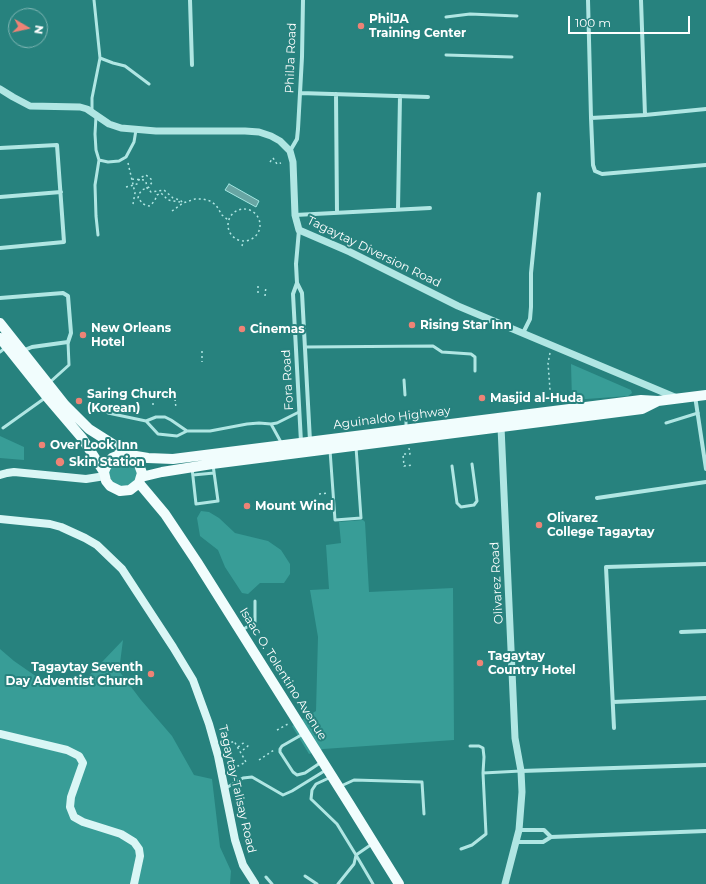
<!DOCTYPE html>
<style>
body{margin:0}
#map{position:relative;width:706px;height:884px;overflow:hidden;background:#27827e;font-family:Montserrat,sans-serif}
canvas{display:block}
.north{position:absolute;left:8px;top:8px;width:40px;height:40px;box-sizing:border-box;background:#27827e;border:1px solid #7db4b2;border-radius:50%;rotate:99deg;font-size:11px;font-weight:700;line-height:16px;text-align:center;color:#fff}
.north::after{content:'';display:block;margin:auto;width:14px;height:18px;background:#ee8376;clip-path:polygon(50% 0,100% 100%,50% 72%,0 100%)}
.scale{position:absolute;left:568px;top:16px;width:122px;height:18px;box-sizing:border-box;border:2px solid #fff;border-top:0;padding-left:5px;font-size:12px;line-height:14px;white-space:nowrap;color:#fff;-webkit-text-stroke:3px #27827e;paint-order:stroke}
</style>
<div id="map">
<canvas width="706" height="884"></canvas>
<div class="north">N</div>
<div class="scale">100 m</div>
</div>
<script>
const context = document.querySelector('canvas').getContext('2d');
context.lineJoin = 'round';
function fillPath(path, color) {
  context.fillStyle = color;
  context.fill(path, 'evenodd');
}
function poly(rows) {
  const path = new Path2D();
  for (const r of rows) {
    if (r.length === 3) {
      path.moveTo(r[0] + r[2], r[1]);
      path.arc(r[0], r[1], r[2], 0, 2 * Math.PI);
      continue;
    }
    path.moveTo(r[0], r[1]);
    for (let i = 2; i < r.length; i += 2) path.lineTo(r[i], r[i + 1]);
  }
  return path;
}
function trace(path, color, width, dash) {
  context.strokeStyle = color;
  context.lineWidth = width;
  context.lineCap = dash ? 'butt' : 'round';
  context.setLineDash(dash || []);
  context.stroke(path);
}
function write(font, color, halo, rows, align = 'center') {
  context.font = font + ' Montserrat,sans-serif';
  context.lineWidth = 4;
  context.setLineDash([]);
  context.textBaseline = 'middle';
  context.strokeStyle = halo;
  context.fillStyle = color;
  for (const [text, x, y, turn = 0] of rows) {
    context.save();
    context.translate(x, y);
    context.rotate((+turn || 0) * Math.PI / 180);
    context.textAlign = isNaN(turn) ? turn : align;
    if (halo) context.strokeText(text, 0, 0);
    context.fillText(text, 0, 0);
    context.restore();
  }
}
const green = poly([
 [571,364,631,390,632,393,628,396,572,400],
 [0,436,24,447,24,460,0,458],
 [123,472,14],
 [201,511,209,512,219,518,235,533,268,541,281,550,290,564,290,574,284,583,260,583,248,594,242,593,225,567,218,550,200,536,197,518],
 [363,520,365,522,369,592,453,588,454,740,323,749,309,754,292,726,316,711,318,637,310,590,329,589,326,545,341,543,339,522],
 [123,640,119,671,141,700,172,736,194,775,212,779,220,847,231,871,230,884,0,884,0,649,14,661,50,686,81,684]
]);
const water = poly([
 [229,184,259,201,256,207,225,190,229,184]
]);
const path = poly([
 [270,162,273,158,277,164,281,163],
 [128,163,135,193,133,204],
 [132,179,144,180,146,182,147,188,151,192,164,190,173,198,180,200,183,203],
 [244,225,16],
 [172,211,183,203,195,199,203,199,210,201,216,205,222,215,228,220],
 [242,246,243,242],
 [258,286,258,296],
 [265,296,266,286],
 [202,351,202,362],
 [550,353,548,363,551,403],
 [175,399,176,408],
 [153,405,153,397],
 [409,448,410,454,403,454,404,466,413,465],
 [319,494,328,493],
 [277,730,288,724],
 [238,747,246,741],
 [230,749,227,745,234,741,246,762,238,766,237,764],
 [243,750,249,745],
 [259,760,274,750]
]);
const service = poly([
 [446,17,470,14,517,16],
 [446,55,512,57],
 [100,58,113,63,125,66,149,84],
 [92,111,92,98,100,58,94,0],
 [96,116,95,134,96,150,99,160,95,185,96,216,98,235],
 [99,160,108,162,119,161,126,157,134,142,136,130],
 [305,347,433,346,442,352,471,354,475,357,475,371],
 [0,352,5,348],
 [404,380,405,395],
 [49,383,69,365,68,342],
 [105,406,108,413,146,421,156,417,165,417,171,420,187,431],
 [406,416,406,429],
 [146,421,158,434,177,436,187,431,210,431,247,424,259,423,271,424,277,423,299,412],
 [666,423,698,413],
 [271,424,282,444],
 [3,428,45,398],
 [330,450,335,520,361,518,356,447],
 [452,466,457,503,461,507,474,505,477,501,472,464],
 [192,468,196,504,218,501,213,465],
 [193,475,214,473],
 [242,630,255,622,255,601],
 [303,734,282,746,280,749,280,752,293,772,297,775,305,773,320,763],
 [483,773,521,771],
 [331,777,316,784,312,790,311,799,337,824,356,855,354,864,338,884],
 [341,786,354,780,422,782,424,814],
 [226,788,243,778,252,777,283,795,292,791,326,770],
 [372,844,356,855,373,884],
 [461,849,472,845,486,834,483,773,484,757,483,748,479,746,470,746],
 [305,876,317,884],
 [266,877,272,884]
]);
const minor = poly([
 [190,0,192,65],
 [588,0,591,118,593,165,595,171,602,174,706,165],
 [641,0,645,115],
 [300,93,428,97],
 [336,94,337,213],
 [591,118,645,115,706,109],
 [0,148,57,145,64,242,0,248],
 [290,151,297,139,298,129,302,57,303,0],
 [0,197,61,192],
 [398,209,400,96],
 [295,215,430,208],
 [299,230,296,264,297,283,293,294,301,442],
 [297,283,302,293,310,441],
 [0,298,63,293,68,296,71,333,68,342,32,347,22,351],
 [523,333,530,319,531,307,531,273,539,194],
 [695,396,706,469],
 [597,498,706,482],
 [681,632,706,631],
 [613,702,706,698],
 [614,728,606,567,706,564],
 [521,771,706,765],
 [519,830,544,830,551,837],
 [516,842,543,842,551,837,706,831]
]);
const tertiary = poly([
 [0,89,13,97,30,106,80,107,87,109,109,124,121,128,156,131,245,131,259,132,271,136,280,141,290,151,293,162,295,215,299,230,350,252,458,306,677,398],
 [501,427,515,738,521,771,522,792,519,830,505,884]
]);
const secondary = poly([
 [0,475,7,473,14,472,86,479,105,476],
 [0,519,50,524,61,527,85,538,97,545,122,569,173,647,193,680,209,724,218,756,235,840,243,865,255,884],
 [0,734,67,750,79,756,83,763,71,797,70,807,74,817,83,822,121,834,134,842,139,849,140,856,134,884]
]);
const primary = poly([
 [0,323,65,405,89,429,130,455,138,462,142,473,139,483,130,490,120,491,110,486,106,481,104,472,106,467,112,458,122,454,130,455,148,458,173,459,641,400,658,401,706,395],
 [0,338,47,397,82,438,104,472],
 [141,477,162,472,212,464,642,409,658,401],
 [139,483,165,514,197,562,350,805,399,884]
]);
const pathBridge = poly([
 [126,187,137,184,140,178,146,175,151,179,152,182,149,187,142,190,139,194,138,198,143,204,149,206,151,205,155,200,157,195,161,193,168,200,180,202]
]);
const markers = [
 [361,26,4,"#ee8376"],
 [412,325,4,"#ee8376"],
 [242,329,4,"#ee8376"],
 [83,335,4,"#ee8376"],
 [482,398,4,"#ee8376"],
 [79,401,4,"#ee8376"],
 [42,445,4,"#ee8376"],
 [60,462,5,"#ee8376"],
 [247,506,4,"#ee8376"],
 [539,525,4,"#ee8376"],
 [480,663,4,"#ee8376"],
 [151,674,4,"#ee8376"]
];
const poiNames = [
 ["PhilJA",369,19],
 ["Training Center",369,33],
 ["Rising Star Inn",420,325],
 ["New Orleans",91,328],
 ["Hotel",91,342],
 ["Cinemas",250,329],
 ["Saring Church",87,394],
 ["(Korean)",87,408],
 ["Masjid al-Huda",490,398],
 ["Over Look Inn",50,445],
 ["Skin Station",69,462],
 ["Mount Wind",255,506],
 ["Olivarez",547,518],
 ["College Tagaytay",547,532],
 ["Tagaytay",488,656],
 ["Country Hotel",488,670],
 ["Tagaytay Seventh",143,667,"right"],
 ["Day Adventist Church",143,681,"right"]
];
const streetNames = [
 ["PhilJa Road",291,58,-88],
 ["Tagaytay Diversion Road",374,252,26],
 ["Fora Road",288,380,-93],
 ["Aguinaldo Highway",392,418,-7],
 ["Olivarez Road",497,583,-93],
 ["Isaac O. Tolentino Avenue",283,674,58],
 ["Tagaytay-Talisay Road",237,789,77]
];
fillPath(green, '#389d97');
fillPath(water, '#68a5a3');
trace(water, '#a4e7e2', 1);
trace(path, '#b0e6e3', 1.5, [2, 3]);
trace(service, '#b0e6e3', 3);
trace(minor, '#b0e6e3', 4);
trace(tertiary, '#b0e6e3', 7);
trace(secondary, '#d9f6f5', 8);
trace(primary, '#f1fdfd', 10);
trace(pathBridge, '#b0e6e3', 1.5, [2, 3]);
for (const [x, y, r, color] of markers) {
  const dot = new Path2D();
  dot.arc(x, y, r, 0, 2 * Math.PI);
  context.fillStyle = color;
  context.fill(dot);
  trace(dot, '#27827e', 1.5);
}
write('bold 12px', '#fff', '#27827e', poiNames, 'left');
write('12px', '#fff', '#27827e', streetNames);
</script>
